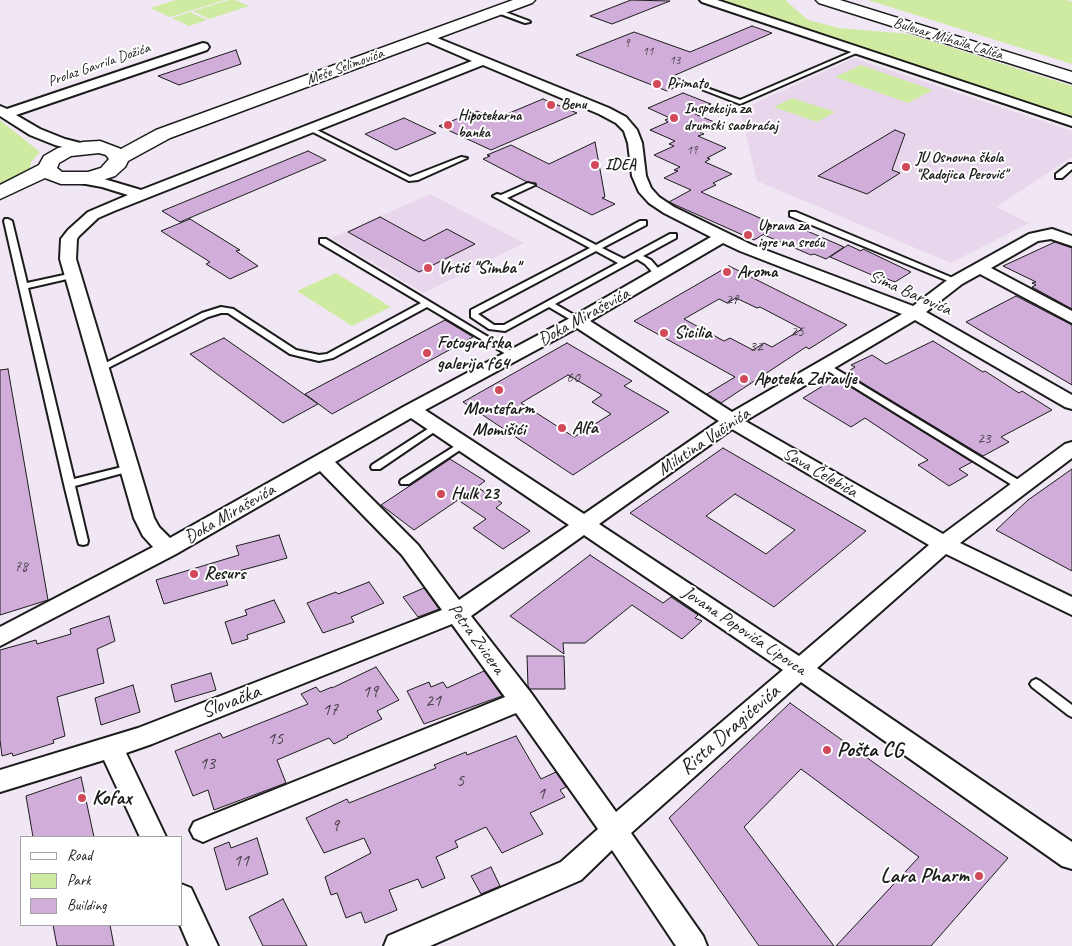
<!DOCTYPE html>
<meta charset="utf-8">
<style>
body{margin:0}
#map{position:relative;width:1072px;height:946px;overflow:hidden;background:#f1e7f4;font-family:Caveat,sans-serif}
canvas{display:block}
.legend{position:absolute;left:20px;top:836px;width:162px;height:90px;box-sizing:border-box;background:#fff;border:1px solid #a4a4a4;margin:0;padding:6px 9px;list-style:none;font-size:15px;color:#1c1c1c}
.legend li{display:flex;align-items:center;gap:10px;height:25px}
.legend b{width:25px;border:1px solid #a4a4a4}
</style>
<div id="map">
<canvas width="1072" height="946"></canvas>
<ul class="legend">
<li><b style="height:6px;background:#fff"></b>Road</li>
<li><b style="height:14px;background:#cfeaa1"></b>Park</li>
<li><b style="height:14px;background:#d0aed9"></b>Building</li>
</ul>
</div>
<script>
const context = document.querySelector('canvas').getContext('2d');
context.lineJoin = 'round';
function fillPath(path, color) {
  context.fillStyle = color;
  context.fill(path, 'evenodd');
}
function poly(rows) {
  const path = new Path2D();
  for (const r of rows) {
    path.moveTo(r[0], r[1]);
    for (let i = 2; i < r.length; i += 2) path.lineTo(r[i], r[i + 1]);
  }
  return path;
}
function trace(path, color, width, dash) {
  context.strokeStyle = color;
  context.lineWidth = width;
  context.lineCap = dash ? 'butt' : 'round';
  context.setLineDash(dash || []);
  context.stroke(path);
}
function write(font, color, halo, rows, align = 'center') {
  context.font = font + ' Caveat,sans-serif';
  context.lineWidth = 4;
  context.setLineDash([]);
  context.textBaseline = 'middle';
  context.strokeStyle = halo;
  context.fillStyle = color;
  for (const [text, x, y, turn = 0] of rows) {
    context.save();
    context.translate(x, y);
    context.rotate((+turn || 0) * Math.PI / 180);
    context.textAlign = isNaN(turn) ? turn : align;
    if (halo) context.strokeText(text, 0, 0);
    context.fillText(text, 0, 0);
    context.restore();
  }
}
const built = poly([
 [854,58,1072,131,1072,157,996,207,1029,223,951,263,757,181,740,110],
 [430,194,524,243,424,293,331,238]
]);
const green = poly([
 [176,0,225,0,170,17,150,8],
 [229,0,235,0,249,6,209,19,193,11],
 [717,0,785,0,808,20,839,28,909,34,1072,86,1072,117],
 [868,0,1067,0,1072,2,1072,64],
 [190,12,207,20,189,26,172,18],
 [861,65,933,90,908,103,835,77],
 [792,98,835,112,817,122,774,107],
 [0,120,40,152,31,162,29,174,0,183],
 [336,273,391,307,352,326,297,291]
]);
const building = poly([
 [631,0,670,1,612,24,590,16,631,0],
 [752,26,772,33,673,76,688,82,667,91,576,55,634,32,690,52,752,26],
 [236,50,241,64,179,85,158,76,236,50],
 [683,93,711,104,696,111,700,112,695,114,719,124,700,132,704,134,698,136,726,148,707,158,710,159,705,162,732,174,713,183,716,185,701,192,778,226,754,240,669,202,691,190,664,178,678,171,674,170,680,167,654,155,674,146,669,144,675,141,650,130,668,122,665,120,670,118,648,108,683,93],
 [543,99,577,113,491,150,439,126,477,111,495,119,543,99],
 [404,118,436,133,396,150,365,134,404,118],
 [895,130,905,134,892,170,900,173,867,194,818,176,895,130],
 [595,142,605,197,602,198,615,204,592,215,536,186,536,183,527,182,483,159,490,156,487,155,511,145,549,164,595,142],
 [308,151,326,160,180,222,162,211,308,151],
 [380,217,424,241,447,229,475,244,419,272,348,232,380,217],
 [190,219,240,250,236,251,258,266,230,279,206,264,210,262,161,231,190,219],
 [782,224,795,229,798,227,844,247,826,259,814,254,811,255,764,235,782,224],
 [1055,242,1072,248,1072,309,1032,287,1036,285,1032,283,1036,282,1003,266,1055,242],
 [848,245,861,251,863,249,911,272,895,282,882,277,879,278,830,257,848,245],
 [729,266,847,325,809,349,806,347,721,403,707,394,735,377,634,321,729,266],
 [736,298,757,308,760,307,802,329,772,347,764,343,753,350,730,338,724,341,684,319,719,299,727,303,736,298],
 [1016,296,1072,325,1072,385,966,322,1016,296],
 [445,320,473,337,332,414,305,394,445,320],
 [224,338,318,404,283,423,190,354,224,338],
 [933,341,983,372,985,371,1019,393,1022,391,1052,410,1001,437,1009,442,983,456,846,373,855,367,851,365,872,355,886,364,933,341],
 [567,343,632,381,624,386,669,412,573,475,463,402,567,343],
 [568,375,602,395,592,402,611,414,574,437,521,403,568,375],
 [8,369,48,600,0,615,0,370,8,369],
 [836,378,972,462,959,469,968,475,949,486,918,465,928,460,865,418,851,427,803,398,836,378],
 [723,448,866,531,774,607,630,513,723,448],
 [735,494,795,530,766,554,706,516,735,494],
 [450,459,485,481,477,487,502,503,496,508,530,531,503,549,473,528,486,519,458,500,414,530,381,505,450,459],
 [1072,469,1072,571,996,530,1028,500,1072,469],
 [279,535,287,558,224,575,228,585,164,604,156,580,239,555,236,546,279,535],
 [590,555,663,603,671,597,698,615,695,618,702,621,682,639,632,605,585,643,563,643,564,654,510,616,590,555],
 [369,582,384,603,351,617,354,622,323,633,307,603,336,592,338,594,369,582],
 [424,588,439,609,418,617,403,597,424,588],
 [274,600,285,622,247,635,248,639,232,644,225,622,247,615,245,610,274,600],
 [109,616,115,641,97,649,104,683,57,697,65,736,53,740,54,743,13,756,12,753,2,756,0,740,0,650,36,640,37,644,71,634,70,629,109,616],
 [527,656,564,656,565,689,530,689,528,686,527,656],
 [376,667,399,700,377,711,382,719,347,736,348,737,334,744,329,738,277,760,286,783,214,810,208,790,193,796,175,751,220,733,223,738,308,704,301,694,316,687,320,692,332,687,332,688,376,667],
 [484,671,502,696,424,724,407,691,429,682,431,687,443,682,447,688,484,671],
 [211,673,216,690,175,702,171,685,211,673],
 [133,685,140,712,101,725,95,698,133,685],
 [790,703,1008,858,931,946,836,946,919,857,801,769,744,827,834,946,759,946,669,818,790,703],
 [516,736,541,779,556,772,566,787,560,790,565,797,530,813,543,834,502,853,486,827,455,841,458,847,436,857,445,878,422,888,418,879,389,890,397,910,365,923,361,912,346,918,337,893,331,895,325,877,371,853,364,838,324,853,306,818,347,799,349,803,436,768,434,765,466,752,467,755,516,736],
 [81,777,94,837,33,837,26,796,81,777],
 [257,838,268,874,226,890,214,848,229,842,231,848,257,838],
 [491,867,500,886,481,894,471,876,491,867],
 [283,899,307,946,263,946,249,917,283,899],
 [53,925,110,925,114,946,57,946,53,925]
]);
const lane = poly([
 [497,9,529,21,530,22,525,23,495,12,494,11,497,9],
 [856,50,861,51,740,104,696,87,701,86,740,100,856,50],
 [311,127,410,177,461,157,467,158,418,180,409,181,309,130,309,128,311,127],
 [1069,164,1072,164,1072,169,1062,178,1056,178,1056,174,1069,164],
 [528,183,535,185,507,198,596,245,640,221,646,221,646,225,602,248,624,259,670,234,676,234,676,238,643,256,651,260,663,274,662,276,656,276,645,264,637,259,555,304,581,319,582,321,578,324,549,307,505,331,489,329,471,317,471,310,590,248,493,196,497,194,501,195,528,183],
 [596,251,618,263,504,325,494,325,478,314,596,251],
 [790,212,796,212,960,281,956,283,953,283,790,216,790,212],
 [5,219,8,219,12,221,27,283,73,273,77,275,76,277,28,288,74,479,130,465,135,468,134,470,75,486,88,541,87,544,83,545,79,544,78,541,64,484,4,221,5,219],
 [320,239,326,239,518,355,514,358,511,357,427,307,333,358,319,361,290,354,228,313,221,313,208,317,104,370,101,371,96,368,202,313,221,307,233,309,296,350,319,355,327,354,421,303,320,243,320,239],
 [826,363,1025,484,1026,486,1021,489,1017,488,823,368,822,366,823,364,826,363],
 [437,423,440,424,442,426,440,428,380,469,372,469,371,467,372,465,437,423],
 [463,441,466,442,468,444,466,446,409,484,401,484,400,482,401,480,463,441],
 [1036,679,1040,681,1072,705,1072,717,1068,715,1032,687,1030,684,1032,681,1036,679]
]);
const street = poly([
 [700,0,717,0,1072,118,1072,126,702,2,700,0],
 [425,33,609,108,626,117,637,130,642,143,646,176,651,188,659,197,674,207,752,245,913,306,950,278,1029,234,1052,229,1072,236,1072,246,1051,239,1038,241,991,268,1072,311,1072,323,980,274,962,284,926,312,1072,395,1072,409,1065,407,915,320,745,421,943,534,1065,444,1072,442,1072,458,960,543,1072,597,1072,615,946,554,817,668,1072,842,1072,869,1062,866,801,682,631,833,703,936,707,946,676,946,612,850,581,880,430,946,384,946,388,936,561,862,598,829,516,713,212,838,203,842,194,838,190,830,194,822,505,697,452,624,152,744,126,753,166,837,140,837,104,760,0,792,0,770,138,728,442,610,402,555,320,471,176,554,0,646,0,627,153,547,143,536,134,518,60,259,61,239,68,230,88,212,128,195,102,187,75,182,73,179,75,176,80,175,104,179,141,190,472,61,421,39,419,37,421,35,425,33],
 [483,65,599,114,616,123,624,131,628,143,632,176,639,192,649,203,664,213,711,237,572,317,405,406,170,538,159,527,154,518,76,259,77,239,79,236,98,218,114,211,483,65],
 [723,243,740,251,902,314,732,412,590,321,723,243],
 [577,328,719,421,584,514,425,410,577,328],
 [411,418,569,525,459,600,418,545,335,462,411,418],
 [732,429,929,545,799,656,599,524,732,429],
 [584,535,783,670,616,812,531,693,471,616,584,535],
 [203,43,207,44,209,47,207,50,16,115,40,129,65,139,88,145,90,148,88,151,83,152,55,145,30,135,0,116,0,106,7,109,203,43],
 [181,884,191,888,218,946,189,946,180,925,181,925,181,884]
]);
const secondary = poly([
 [513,0,535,0,532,3,170,138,128,161,125,167,115,176,90,184,61,184,45,178,0,199,0,185,39,165,44,156,58,148,83,142,100,141,121,149,156,130,513,0],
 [99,153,106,155,109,159,101,168,88,172,62,172,57,168,59,163,71,156,99,153],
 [816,0,840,0,1072,72,1072,83,819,3,816,0]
]);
const markers = [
 [657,84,5,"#d1495b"],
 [551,105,5,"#d1495b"],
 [674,118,5,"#d1495b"],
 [448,125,5,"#d1495b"],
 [595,165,5,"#d1495b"],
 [906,167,5,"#d1495b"],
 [748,235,5,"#d1495b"],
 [428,268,5,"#d1495b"],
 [727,272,5,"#d1495b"],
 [664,333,5,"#d1495b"],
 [427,353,5,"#d1495b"],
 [744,379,5,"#d1495b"],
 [499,390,5,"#d1495b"],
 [562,428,5,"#d1495b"],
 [441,494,5,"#d1495b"],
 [194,574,5,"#d1495b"],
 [827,750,5,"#d1495b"],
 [82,798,5,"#d1495b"],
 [979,876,5,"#d1495b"]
];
const farNumbernames = [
 ["9",627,44],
 ["11",648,52],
 ["13",675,61],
 ["19",692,151]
];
const farStreetnames = [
 ["Bulevar Mihaila Lalića",948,39,17],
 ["Prolaz Gavrila Dožića",99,65,-19],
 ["Meše Selimovića",345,67,-20]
];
const farPoinames = [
 ["Primato",667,84],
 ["Benu",561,105],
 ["Inspekcija za",684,109],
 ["drumski saobraćaj",684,126],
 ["Hipotekarna",458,116],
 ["banka",458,133],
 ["JU Osnovna škola",916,158],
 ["\"Radojica Perović\"",916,175],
 ["IDEA",605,165],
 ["Uprava za",758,226],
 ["igre na sreću",758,243]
];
const numberNames = [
 ["27",732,300],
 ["25",797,332],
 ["32",756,347],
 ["60",573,378],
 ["23",984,439],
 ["78",21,567]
];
const poiNames = [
 ["Vrtić \"Simba\"",438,268],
 ["Aroma",737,272],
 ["Sicilia",674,333],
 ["Fotografska",437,343],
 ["galerija f64",437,364],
 ["Apoteka Zdravlje",754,379],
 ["Montefarm",499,409,"center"],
 ["Momišići",499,430,"center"],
 ["Alfa",572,428],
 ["Hulk 23",451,494],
 ["Resurs",204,574]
];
const streetNames = [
 ["Sima Barovića",910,293,24],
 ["Đoka Miraševića",584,317,-29],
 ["Milutina Vučinića",704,442,-34],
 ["Sava Čelebića",820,473,30],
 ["Đoka Miraševića",230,514,-30],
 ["Jovana Popovića Lipovca",744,631,34],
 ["Petra Zvicera",476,639,54]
];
const nearNumbernames = [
 ["19",370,692],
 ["21",433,701],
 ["17",330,710],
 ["15",275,739],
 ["13",207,764],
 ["5",460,781],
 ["1",541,794],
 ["9",335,826],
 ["11",241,861]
];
const nearStreetnames = [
 ["Slovačka",231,702,-21],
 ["Rista Dragićevića",730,730,-41]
];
const nearPoinames = [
 ["Pošta CG",837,750],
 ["Kofax",92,798],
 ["Lara Pharm",969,876,"right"]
];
fillPath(built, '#e7d6ec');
fillPath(green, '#cfeaa1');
fillPath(building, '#d0aed9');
trace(building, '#1c1c1c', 1);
trace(lane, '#1c1c1c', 4);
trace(street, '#1c1c1c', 4);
trace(secondary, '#1c1c1c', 3);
fillPath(lane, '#fff');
fillPath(street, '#fff');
fillPath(secondary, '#fff');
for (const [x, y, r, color] of markers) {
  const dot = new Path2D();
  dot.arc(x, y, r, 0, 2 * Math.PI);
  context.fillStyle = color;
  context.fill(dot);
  trace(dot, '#fff', 2);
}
write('12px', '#49404b', null, farNumbernames);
write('15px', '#1c1c1c', '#fff', farStreetnames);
write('bold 15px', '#1c1c1c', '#fff', farPoinames, 'left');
write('15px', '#49404b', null, numberNames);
write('bold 18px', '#1c1c1c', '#fff', poiNames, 'left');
write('18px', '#1c1c1c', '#fff', streetNames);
write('18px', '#49404b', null, nearNumbernames);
write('21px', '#1c1c1c', '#fff', nearStreetnames);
write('bold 21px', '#1c1c1c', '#fff', nearPoinames, 'left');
</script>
